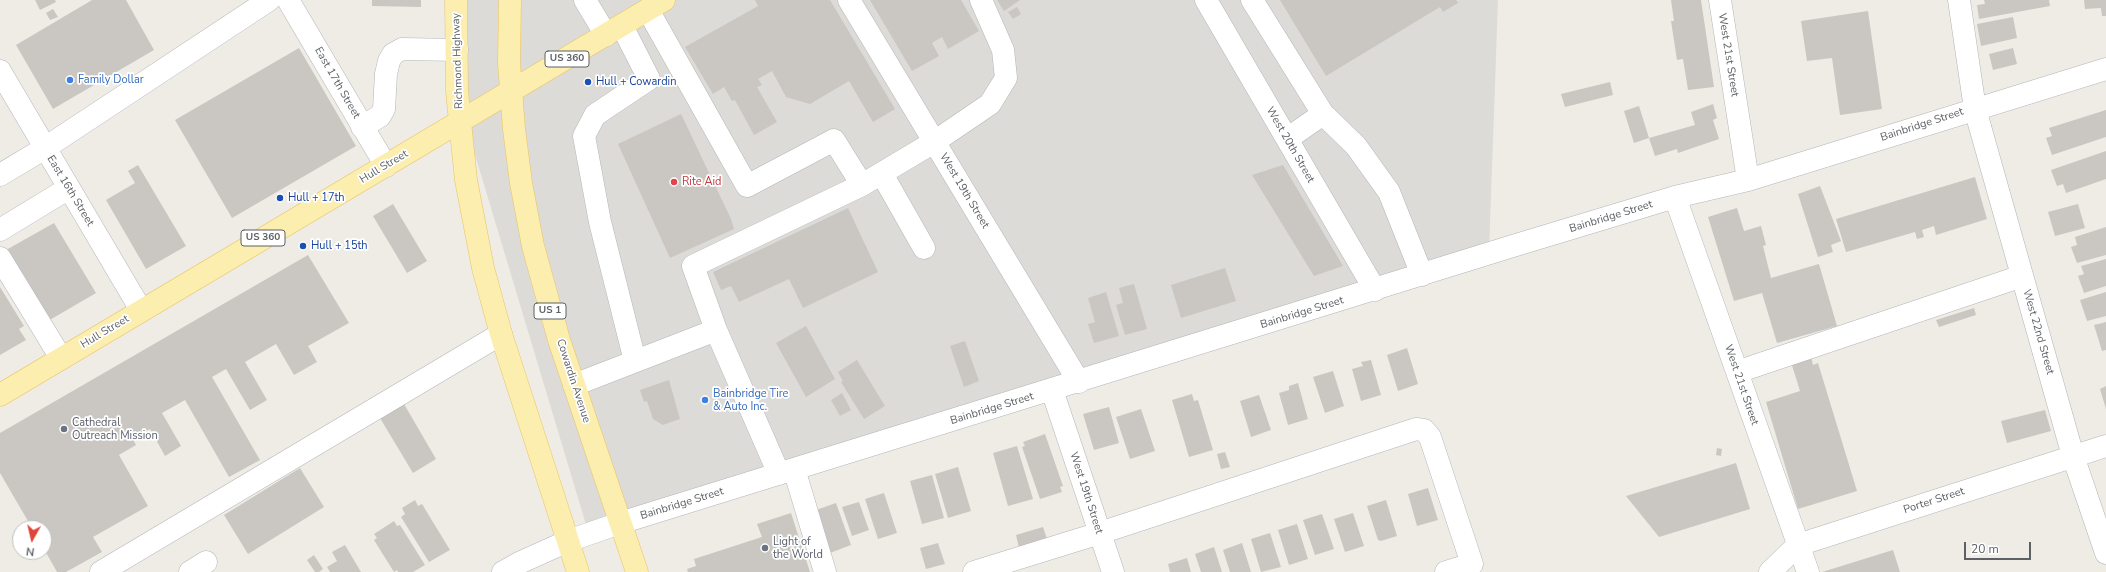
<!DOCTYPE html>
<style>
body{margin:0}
#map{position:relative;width:2106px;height:572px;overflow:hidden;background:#eeece5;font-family:"Nunito Sans",sans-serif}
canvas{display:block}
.north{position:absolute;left:12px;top:520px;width:40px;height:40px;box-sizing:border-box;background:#fff;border:1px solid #bec0c1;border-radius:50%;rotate:188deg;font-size:11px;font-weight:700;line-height:16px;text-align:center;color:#5d6165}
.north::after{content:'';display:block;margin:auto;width:14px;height:18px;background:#e04539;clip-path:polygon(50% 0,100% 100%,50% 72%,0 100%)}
.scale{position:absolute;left:1964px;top:542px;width:67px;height:18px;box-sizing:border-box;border:2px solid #5d6165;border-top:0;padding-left:5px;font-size:12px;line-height:14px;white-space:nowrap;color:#5d6165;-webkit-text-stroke:3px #fff;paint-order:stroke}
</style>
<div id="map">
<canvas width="2106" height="572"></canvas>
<div class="north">N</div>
<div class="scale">20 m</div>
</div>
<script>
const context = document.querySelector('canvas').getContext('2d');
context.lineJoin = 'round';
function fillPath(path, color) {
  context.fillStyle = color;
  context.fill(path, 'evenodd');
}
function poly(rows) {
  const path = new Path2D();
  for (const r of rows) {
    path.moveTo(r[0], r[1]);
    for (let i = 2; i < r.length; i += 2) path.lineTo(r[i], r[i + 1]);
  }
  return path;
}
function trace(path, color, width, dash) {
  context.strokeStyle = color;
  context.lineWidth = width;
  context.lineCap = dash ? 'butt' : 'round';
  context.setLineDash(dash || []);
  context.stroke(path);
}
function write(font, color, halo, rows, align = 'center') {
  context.font = font + ' "Nunito Sans",sans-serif';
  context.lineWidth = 3.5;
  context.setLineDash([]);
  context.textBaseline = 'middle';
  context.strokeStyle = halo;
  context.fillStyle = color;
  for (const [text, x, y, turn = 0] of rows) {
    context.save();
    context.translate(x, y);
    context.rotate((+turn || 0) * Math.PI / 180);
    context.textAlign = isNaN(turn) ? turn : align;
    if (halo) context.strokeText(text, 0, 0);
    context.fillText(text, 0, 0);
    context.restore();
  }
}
const industrial = poly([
 [464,0,1498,0,1489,252,587,528,458,98]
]);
const building = poly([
 [35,0,55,0,56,2,40,10],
 [92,0,126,0,154,50,53,109,16,45],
 [372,0,421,0,421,7,372,6],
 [755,0,830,0,895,109,873,122,849,81,810,104,786,97,772,71,758,79,762,85,757,87,777,122,754,135,735,100,732,101,724,87,713,94,685,47,758,6],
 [870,0,961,0,979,31,948,49,942,37,932,43,939,56,912,71],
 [997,0,1020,0,1004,11],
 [1280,0,1456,0,1458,3,1443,12,1440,7,1326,76],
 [1671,0,1701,0,1714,87,1688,90,1683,59,1677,60,1671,21,1674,21],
 [1984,0,2049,0,2050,6,1979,19,1977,5,1985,4],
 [2084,0,2106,0,2106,16,2102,16,2101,8,2085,9],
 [1017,7,1021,14,1013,19,1008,12],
 [53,9,58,17,50,20,46,13],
 [1868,11,1882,109,1840,115,1832,58,1807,61,1801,21],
 [2013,17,2017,38,1981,46,1977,24],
 [299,48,356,146,232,218,175,120],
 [2013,48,2017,64,1993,70,1989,54],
 [1610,82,1613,95,1565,107,1561,94],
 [1713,104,1717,118,1713,120,1719,139,1678,153,1677,149,1655,156,1649,138,1695,125,1691,112],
 [1639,106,1649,138,1634,143,1624,111],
 [2106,110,2106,137,2052,155,2046,138,2052,136,2049,128],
 [681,114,731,219,734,229,670,258,618,144],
 [2106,151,2106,179,2066,193,2063,184,2057,186,2051,170],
 [138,165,186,246,146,269,106,200,135,183,128,171],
 [1283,165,1343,266,1314,276,1252,175],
 [1975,177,1987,219,1936,235,1934,226,1922,230,1924,237,1917,239,1915,232,1846,252,1836,219],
 [1820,186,1841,241,1831,245,1833,252,1818,257,1798,194],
 [393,204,427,261,407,273,373,216],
 [2078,204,2085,228,2055,236,2048,212],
 [848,208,878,272,803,308,789,279,739,302,731,286,721,290,713,272],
 [1737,208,1744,231,1761,226,1766,245,1763,246,1771,278,1819,264,1837,326,1777,343,1762,293,1734,301,1708,217],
 [54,223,96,293,48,321,6,250],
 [2106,227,2106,255,2077,263,2071,247,2077,245,2075,237],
 [308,255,349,323,308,346,317,362,294,375,276,344,245,362,267,400,250,410,226,369,212,377,260,460,229,477,185,400,162,413,181,446,165,456,150,429,133,439,136,445,119,455,148,506,93,537,102,552,66,572,57,572,44,549,44,528,32,528,0,473,0,433],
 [2106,259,2106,286,2084,293,2078,276,2084,274,2081,266],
 [1225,268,1236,301,1181,318,1171,285],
 [1134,284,1147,329,1125,335,1116,305,1123,303,1119,288],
 [0,287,24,326,19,329,26,340,0,355],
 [1106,292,1119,336,1094,343,1088,324,1095,322,1088,298],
 [2106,292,2106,316,2087,321,2080,300],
 [1974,308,1976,315,1939,327,1936,320],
 [2106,322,2106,350,2102,351,2094,325],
 [806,326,835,379,806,397,776,343],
 [965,341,979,381,964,387,950,346],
 [1407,348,1418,384,1398,391,1387,355],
 [1811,356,1813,365,1818,363,1857,491,1798,509,1766,402,1800,391,1791,362],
 [857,360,885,406,864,419,841,382,843,381,838,372],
 [1371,360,1381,395,1361,401,1352,369,1363,366,1361,362],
 [1333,371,1344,406,1325,413,1313,377],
 [669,380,680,419,663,425,653,419,647,401,644,402,640,390],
 [1298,383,1308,419,1288,425,1279,393,1289,390,1289,386],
 [2106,386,2106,409,2100,389],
 [842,393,851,410,840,416,831,400],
 [1192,394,1194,401,1198,400,1213,450,1189,457,1172,400],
 [1259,395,1271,430,1251,437,1240,401],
 [404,404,436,459,413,473,380,418],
 [1109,407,1119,443,1094,450,1083,414],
 [1141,409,1155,451,1130,459,1116,417],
 [2045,410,2051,431,2007,443,2001,421],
 [1045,434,1063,486,1060,487,1062,492,1040,499,1022,447,1025,446,1023,442],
 [1017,446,1033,499,1008,506,993,453],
 [1717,448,1722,449,1721,456,1716,455],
 [1225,452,1230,467,1221,469,1217,454],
 [1736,463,1750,509,1659,537,1626,496],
 [958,467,971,511,948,518,935,474],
 [300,468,324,507,248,554,224,515],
 [932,475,944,518,922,524,910,481],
 [1428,488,1438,520,1417,526,1408,494],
 [884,493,897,533,878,539,865,499],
 [415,500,418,506,422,504,450,550,429,562,401,517,405,514,402,508],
 [1386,500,1397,536,1381,541,1378,540,1367,506],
 [859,502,869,530,852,536,842,507],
 [836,503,851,545,830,553,816,510],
 [791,513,810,572,688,572,687,569,696,566,694,559,762,537,757,524],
 [1353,513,1364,546,1345,552,1334,519],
 [1322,514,1334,549,1315,555,1303,520],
 [394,521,397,526,400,525,425,565,413,572,398,572,397,570,394,572,374,540,377,538,374,534],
 [1297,524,1308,559,1289,565,1278,530],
 [1043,527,1047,539,1019,548,1016,535],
 [1270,533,1281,567,1261,572,1251,539],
 [938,543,945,564,926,569,920,548],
 [1242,543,1251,572,1230,572,1223,550],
 [345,545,361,572,330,572,327,567,337,561,332,552],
 [1214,547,1222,572,1201,572,1195,554],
 [1893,550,1900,572,1822,572],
 [314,555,323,569,319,572,315,572,307,560],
 [1187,558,1191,572,1170,572,1168,564]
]);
const minor = poly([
 [288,0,386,166],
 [585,0,606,35],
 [849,0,1079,382],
 [1206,0,1375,290],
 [1252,0,1323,114,1356,146,1389,192,1422,275],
 [1720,0,1748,180],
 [1959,0,1975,109,2073,456,2106,553],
 [648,10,747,186,834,140,862,185,934,142,990,104,1006,78,1003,50,981,0],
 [622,26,649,79,595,115,584,136,600,222,635,361],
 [0,71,141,310],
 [362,127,380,116,384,109,386,74,389,61,393,54,402,49,457,50],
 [1287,139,1323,114],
 [882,174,924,248],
 [0,175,45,148,269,0],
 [1675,197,1808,572],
 [0,230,69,188],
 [0,258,61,358],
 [1737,372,2022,276],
 [574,385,716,330],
 [1052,390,1113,572],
 [794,469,825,572],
 [779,474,716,330,693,266,862,185],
 [101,572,501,334],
 [190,572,206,562],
 [503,572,519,563,568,541,620,523,1516,245,1675,197,1748,180,2106,69],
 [974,572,1100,533,1416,429,1424,430,1430,437,1472,564,1446,572],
 [1770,572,1798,545,2106,446]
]);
const major = poly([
 [456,0,457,91,460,122,466,180,483,268,501,334,578,572],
 [510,0,509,63,514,129,521,183,533,246,559,340,637,572],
 [0,395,664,0]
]);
const markers = [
 [70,80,4,"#3f7fe0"],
 [588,82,4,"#1a4fb4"],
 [674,182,4,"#e0444e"],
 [280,198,4,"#1a4fb4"],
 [303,246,4,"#1a4fb4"],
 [705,400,4,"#3f7fe0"],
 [64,429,4,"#6b7280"],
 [765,548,4,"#6b7280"]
];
const shields = [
 [567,59,44],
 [263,238,44],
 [550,311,32]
];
const shieldNames = [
 ["US 360",567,59],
 ["US 360",263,238],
 ["US 1",550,311]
];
const streetNames = [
 ["West 21st Street",1728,55,81],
 ["Richmond Highway",458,61,-92],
 ["East 17th Street",337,83,60],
 ["Bainbridge Street",1922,125,-18],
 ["West 20th Street",1290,145,60],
 ["Hull Street",384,167,-31],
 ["East 16th Street",70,191,59],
 ["West 19th Street",964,191,59],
 ["Bainbridge Street",1611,217,-17],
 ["Bainbridge Street",1302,313,-17],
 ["Hull Street",105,332,-31],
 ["West 22nd Street",2038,332,74],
 ["Cowardin Avenue",573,381,72],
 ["West 21st Street",1741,385,71],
 ["Bainbridge Street",992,409,-17],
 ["West 19th Street",1086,493,72],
 ["Porter Street",1934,501,-18],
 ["Bainbridge Street",682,504,-17]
];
const shopNames = [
 ["Family Dollar",78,80],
 ["Bainbridge Tire",713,394],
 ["& Auto Inc.",713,407]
];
const transitNames = [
 ["Hull + Cowardin",596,82],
 ["Hull + 17th",288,198],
 ["Hull + 15th",311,246]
];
const healthNames = [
 ["Rite Aid",682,182]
];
const worshipNames = [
 ["Cathedral",72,423],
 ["Outreach Mission",72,436],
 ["Light of",773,542],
 ["the World",773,555]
];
fillPath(industrial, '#dddbd7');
fillPath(building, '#cac7c2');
trace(minor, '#b2b5b9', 23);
trace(major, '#eac363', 23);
trace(minor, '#fff', 22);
trace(major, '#fbeeae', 22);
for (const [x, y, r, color] of markers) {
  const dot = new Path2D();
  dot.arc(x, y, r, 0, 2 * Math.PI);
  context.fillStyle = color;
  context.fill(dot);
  trace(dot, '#fff', 1.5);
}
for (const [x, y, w] of shields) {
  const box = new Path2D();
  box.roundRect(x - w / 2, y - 8, w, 16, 3);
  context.fillStyle = '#fff';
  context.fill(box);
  trace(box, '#5d6165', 1);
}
write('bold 10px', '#5d6165', null, shieldNames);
write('11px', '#5d6165', '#fff', streetNames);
write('11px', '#366cbe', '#fff', shopNames, 'left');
write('11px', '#164399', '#fff', transitNames, 'left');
write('11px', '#be3a42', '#fff', healthNames, 'left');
write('11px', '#5b616d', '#fff', worshipNames, 'left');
</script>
